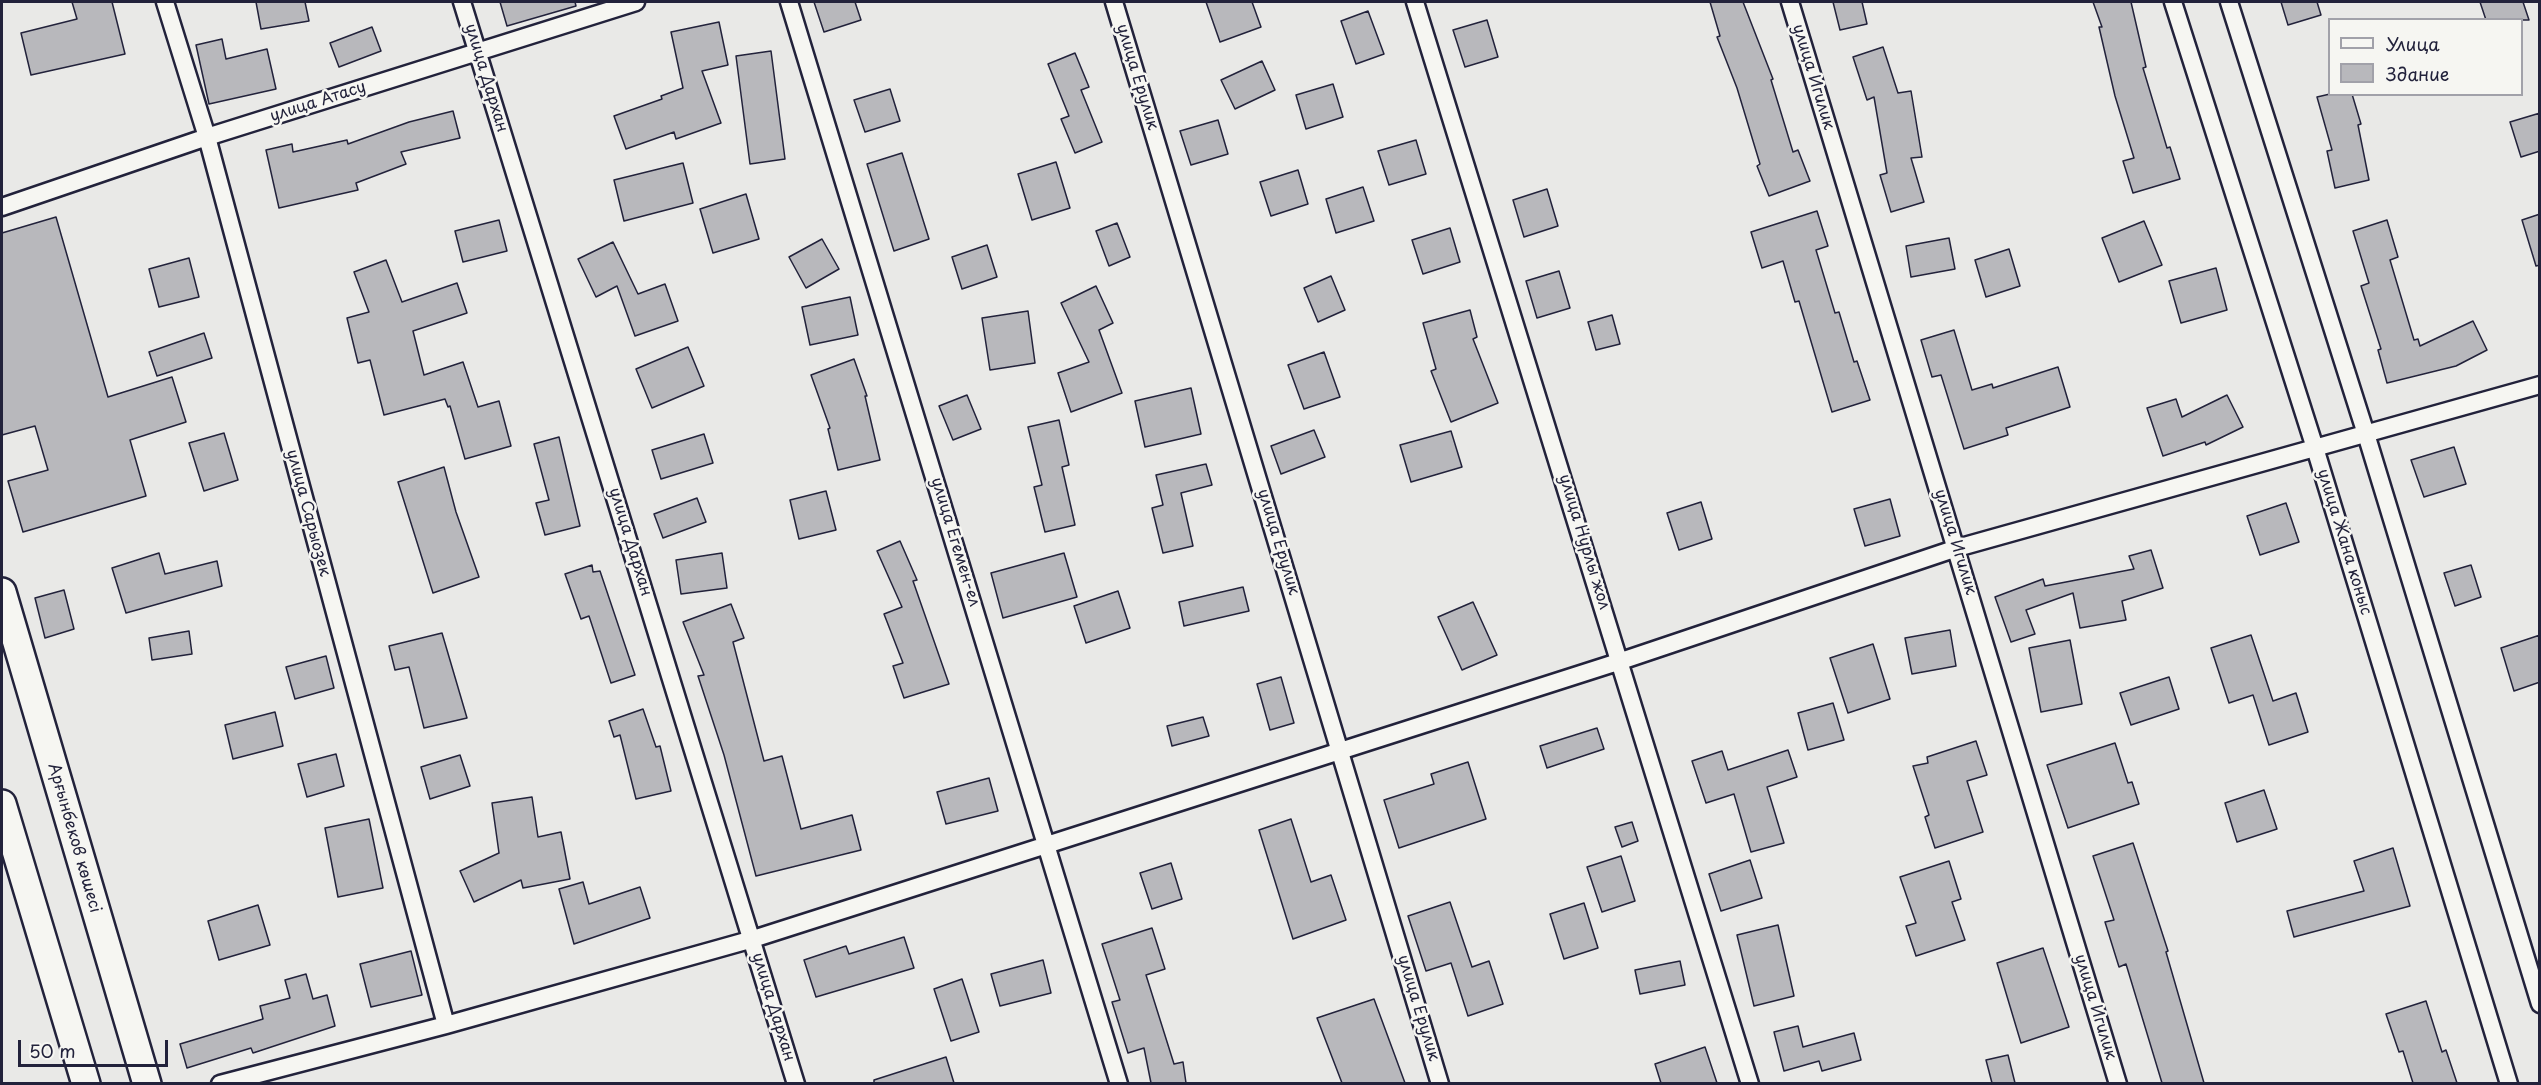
<!DOCTYPE html>
<meta charset="utf-8">
<style>
body{margin:0}
#map{position:relative;width:2541px;height:1085px;overflow:hidden;background:#e9e9e7;font-family:"Playpen Sans",sans-serif}
canvas{display:block}
.frame{position:absolute;inset:0;border:3px solid #22223b;pointer-events:none}
.legend{position:absolute;left:2328px;top:18px;width:195px;height:78px;box-sizing:border-box;background:#f6f6f2;border:2px solid #a1a1a9;margin:0;padding:8px 10px;list-style:none;font-size:18px;color:#22223b}
.legend li{display:flex;align-items:center;gap:12px;height:30px}
.legend b{width:30px;border:2px solid #a1a1a9}
.scale{position:absolute;left:18px;top:1040px;width:150px;height:27px;box-sizing:border-box;border:3px solid #22223b;border-top:0;padding-left:8px;font-size:18px;line-height:21px;white-space:nowrap;color:#22223b;-webkit-text-stroke:4px #f6f6f2;paint-order:stroke}
</style>
<div id="map">
<canvas width="2541" height="1085"></canvas>
<div class="frame"></div>
<ul class="legend">
<li><b style="height:8px;background:#f6f6f2"></b>Улица</li>
<li><b style="height:16px;background:#b8b8bc"></b>Здание</li>
</ul>
<div class="scale">50 m</div>
</div>
<script>
const context = document.querySelector('canvas').getContext('2d');
context.lineJoin = 'round';
function fillPath(path, color) {
  context.fillStyle = color;
  context.fill(path, 'evenodd');
}
function poly(rows) {
  const path = new Path2D();
  for (const r of rows) {
    path.moveTo(r[0], r[1]);
    for (let i = 2; i < r.length; i += 2) path.lineTo(r[i], r[i + 1]);
  }
  return path;
}
function trace(path, color, width, dash) {
  context.strokeStyle = color;
  context.lineWidth = width;
  context.lineCap = dash ? 'butt' : 'round';
  context.setLineDash(dash || []);
  context.stroke(path);
}
function write(font, color, halo, rows, align = 'center') {
  context.font = font + ' "Playpen Sans",sans-serif';
  context.lineWidth = 5;
  context.setLineDash([]);
  context.textBaseline = 'middle';
  context.strokeStyle = halo;
  context.fillStyle = color;
  for (const [text, x, y, turn = 0] of rows) {
    context.save();
    context.translate(x, y);
    context.rotate((+turn || 0) * Math.PI / 180);
    context.textAlign = isNaN(turn) ? turn : align;
    if (halo) context.strokeText(text, 0, 0);
    context.fillText(text, 0, 0);
    context.restore();
  }
}
const building = poly([
 [72,2,112,2,125,54,31,75,21,33,77,19,72,2],
 [256,2,305,2,309,21,261,29,256,2],
 [500,2,575,2,576,6,507,26,500,2],
 [814,2,855,2,861,20,824,32,814,2],
 [1206,2,1252,2,1261,27,1220,42,1206,2],
 [1710,2,1743,2,1773,79,1771,80,1793,152,1798,150,1810,181,1769,196,1757,166,1760,164,1737,88,1717,37,1720,36,1710,2],
 [1833,2,1862,2,1867,24,1840,30,1833,2],
 [2093,2,2131,2,2146,67,2143,68,2167,148,2170,147,2180,179,2133,193,2123,161,2134,158,2115,96,2099,27,2102,27,2093,2],
 [2281,2,2317,2,2321,15,2288,25,2281,2],
 [2480,2,2523,2,2529,20,2486,20,2480,2],
 [1368,11,1384,54,1356,64,1341,21,1368,11],
 [1487,20,1498,57,1465,67,1453,30,1487,20],
 [719,22,728,65,702,71,721,123,676,139,674,132,626,149,614,116,662,99,661,96,683,88,671,32,719,22],
 [372,27,381,51,339,67,330,43,372,27],
 [222,39,226,59,267,49,276,89,209,104,196,45,222,39],
 [1883,47,1898,93,1911,91,1922,157,1911,158,1924,202,1891,212,1880,175,1887,173,1874,97,1867,100,1853,57,1883,47],
 [771,51,785,159,750,164,736,56,771,51],
 [1075,53,1089,87,1081,90,1102,142,1075,153,1061,119,1069,116,1048,64,1075,53],
 [1262,61,1275,90,1235,109,1221,80,1262,61],
 [1333,84,1343,117,1306,129,1296,95,1333,84],
 [890,89,900,121,865,132,854,100,890,89],
 [2330,94,2352,94,2361,124,2358,125,2369,180,2335,188,2327,151,2332,150,2317,97,2330,94],
 [453,111,460,138,401,152,406,164,356,183,358,190,279,208,266,150,292,144,293,152,347,140,348,144,409,122,453,111],
 [2540,113,2540,151,2521,157,2510,122,2540,113],
 [1218,120,1228,154,1191,165,1180,131,1218,120],
 [1416,140,1426,174,1389,185,1378,151,1416,140],
 [902,153,929,239,894,251,867,164,902,153],
 [1056,162,1070,208,1032,220,1018,174,1056,162],
 [683,163,693,203,624,221,614,180,683,163],
 [1298,170,1308,204,1271,216,1260,182,1298,170],
 [1363,187,1374,221,1336,233,1326,199,1363,187],
 [1547,189,1558,226,1524,237,1513,200,1547,189],
 [746,194,759,239,713,253,700,209,746,194],
 [1817,211,1828,246,1816,250,1835,313,1839,312,1854,362,1857,361,1870,400,1832,412,1799,301,1795,302,1783,261,1762,268,1751,232,1817,211],
 [2540,214,2540,265,2536,266,2522,220,2540,214],
 [56,217,108,397,172,377,186,422,130,440,146,496,23,532,8,481,48,470,35,426,2,435,2,233,56,217],
 [499,220,507,251,463,262,455,231,499,220],
 [2387,220,2398,257,2390,260,2414,340,2418,339,2420,346,2473,321,2487,350,2456,366,2387,383,2378,350,2381,349,2361,286,2369,283,2353,231,2387,220],
 [2144,221,2162,265,2119,282,2102,238,2144,221],
 [1117,223,1130,257,1109,266,1096,231,1117,223],
 [1450,228,1460,262,1423,274,1412,240,1450,228],
 [1949,238,1955,269,1911,277,1906,246,1949,238],
 [822,239,839,269,806,288,789,257,822,239],
 [613,242,638,294,665,284,678,321,635,336,617,286,596,297,578,259,613,242],
 [987,245,997,277,962,289,952,257,987,245],
 [2009,249,2020,286,1986,297,1975,260,2009,249],
 [189,258,199,297,159,307,149,269,189,258],
 [386,260,402,302,457,283,467,313,413,331,424,375,463,362,478,407,499,401,511,446,465,459,450,406,448,407,445,399,384,415,370,360,358,363,347,318,369,312,354,272,386,260],
 [2216,268,2227,310,2181,323,2169,281,2216,268],
 [1559,271,1570,308,1537,318,1526,281,1559,271],
 [1331,276,1345,310,1318,322,1304,288,1331,276],
 [1096,286,1113,323,1099,330,1122,393,1071,412,1058,373,1089,362,1061,303,1096,286],
 [850,297,858,335,810,345,802,307,850,297],
 [1470,310,1477,337,1473,339,1498,403,1451,422,1431,371,1436,369,1423,323,1470,310],
 [1028,311,1035,363,990,370,982,318,1028,311],
 [1612,315,1620,344,1596,350,1588,322,1612,315],
 [1954,330,1972,390,1992,384,1993,388,2058,367,2070,407,2006,428,2008,435,1964,449,1941,375,1932,377,1921,340,1954,330],
 [204,333,212,358,157,376,149,352,204,333],
 [688,347,704,386,652,408,636,369,688,347],
 [1324,352,1340,397,1304,409,1288,365,1324,352],
 [854,359,867,396,865,396,880,460,838,470,828,429,830,428,811,375,854,359],
 [1191,388,1201,434,1145,447,1135,401,1191,388],
 [967,395,981,429,953,440,939,406,967,395],
 [2227,395,2243,427,2206,445,2205,442,2163,456,2147,408,2176,399,2182,417,2227,395],
 [1059,420,1069,465,1062,467,1075,525,1045,532,1034,487,1042,485,1028,427,1059,420],
 [1314,430,1325,457,1281,474,1271,446,1314,430],
 [1451,431,1462,467,1411,482,1400,445,1451,431],
 [224,433,238,480,204,491,189,443,224,433],
 [704,434,713,463,661,479,652,450,704,434],
 [559,437,580,526,545,535,536,503,549,500,534,444,559,437],
 [2454,447,2466,484,2424,497,2411,460,2454,447],
 [1206,464,1212,485,1181,493,1193,546,1163,553,1152,508,1163,505,1156,475,1206,464],
 [444,467,456,512,479,577,433,593,398,482,444,467],
 [826,491,836,530,799,539,790,500,826,491],
 [697,498,706,522,663,538,654,514,697,498],
 [1890,499,1900,536,1865,546,1854,509,1890,499],
 [1701,502,1712,539,1679,550,1667,513,1701,502],
 [2286,503,2299,542,2260,555,2247,516,2286,503],
 [900,541,917,580,913,581,949,684,904,698,893,666,903,663,884,614,902,607,877,551,900,541],
 [2151,550,2163,588,2122,601,2126,620,2080,628,2073,593,2026,610,2035,634,2011,642,1995,597,2043,579,2045,586,2134,569,2129,556,2151,550],
 [159,553,165,574,217,561,222,586,126,613,112,568,159,553],
 [722,553,727,588,681,594,676,560,722,553],
 [1064,553,1077,597,1003,618,991,573,1064,553],
 [592,565,593,572,600,571,635,675,611,683,589,616,581,619,565,574,592,565],
 [2471,565,2481,597,2455,606,2444,573,2471,565],
 [1243,587,1249,611,1184,626,1179,602,1243,587],
 [64,590,74,629,45,638,35,598,64,590],
 [1118,591,1130,628,1086,643,1074,606,1118,591],
 [1473,602,1497,655,1462,670,1438,617,1473,602],
 [731,604,744,638,733,642,764,761,782,756,801,829,852,815,861,850,756,876,724,755,698,676,704,675,683,622,731,604],
 [1950,630,1956,666,1912,674,1905,638,1950,630],
 [189,631,192,654,152,660,149,638,189,631],
 [442,633,467,718,424,728,409,667,395,670,389,646,442,633],
 [2251,635,2273,701,2296,693,2308,732,2269,745,2253,695,2229,703,2211,648,2251,635],
 [2540,635,2540,682,2514,691,2501,648,2540,635],
 [2070,640,2082,704,2041,712,2029,648,2070,640],
 [1873,644,1890,699,1848,713,1830,658,1873,644],
 [326,656,334,688,295,699,286,667,326,656],
 [1281,677,1294,723,1270,730,1257,684,1281,677],
 [2169,677,2179,709,2131,725,2120,693,2169,677],
 [1833,703,1844,740,1808,750,1798,713,1833,703],
 [643,709,656,747,660,746,671,791,636,799,620,735,614,737,609,721,643,709],
 [275,712,283,746,233,759,225,725,275,712],
 [1203,717,1209,736,1172,746,1167,726,1203,717],
 [1597,728,1604,749,1547,768,1540,746,1597,728],
 [1976,741,1987,775,1967,781,1983,832,1935,848,1925,817,1929,815,1913,766,1928,763,1927,757,1976,741],
 [2115,743,2128,783,2132,782,2139,804,2068,828,2047,765,2115,743],
 [1788,750,1797,777,1767,787,1784,843,1751,852,1734,794,1706,803,1692,761,1722,751,1728,770,1788,750],
 [336,754,344,786,307,797,298,764,336,754],
 [460,755,470,786,430,799,421,767,460,755],
 [1468,762,1486,819,1399,848,1384,800,1434,784,1431,774,1468,762],
 [989,778,998,811,946,824,937,792,989,778],
 [2264,790,2277,829,2237,842,2225,803,2264,790],
 [532,797,538,837,561,832,570,879,523,888,521,880,474,902,460,871,499,853,492,803,532,797],
 [369,819,383,888,338,897,325,828,369,819],
 [1291,819,1311,882,1331,875,1346,920,1293,939,1259,830,1291,819],
 [1632,822,1638,841,1622,847,1615,827,1632,822],
 [2133,843,2168,951,2166,952,2204,1083,2162,1083,2126,964,2119,967,2105,922,2114,920,2093,856,2133,843],
 [2393,848,2410,906,2294,937,2287,911,2364,891,2354,861,2393,848],
 [1621,856,1635,901,1602,912,1587,867,1621,856],
 [1750,860,1762,898,1721,911,1709,874,1750,860],
 [1949,861,1961,899,1952,902,1965,940,1916,956,1906,926,1916,923,1900,877,1949,861],
 [1171,863,1182,899,1152,909,1140,873,1171,863],
 [583,882,589,904,640,887,650,918,574,944,559,889,583,882],
 [1450,902,1472,967,1489,961,1503,1004,1468,1016,1451,963,1426,971,1408,916,1450,902],
 [1584,903,1598,948,1564,959,1550,914,1584,903],
 [258,905,270,945,219,960,208,921,258,905],
 [1778,925,1794,996,1754,1006,1737,935,1778,925],
 [1152,928,1165,969,1146,975,1174,1064,1183,1062,1186,1083,1151,1083,1144,1048,1128,1053,1112,1002,1120,1000,1102,944,1152,928],
 [904,937,914,968,816,997,804,960,846,946,849,954,904,937],
 [2043,948,2069,1027,2021,1043,1997,963,2043,948],
 [411,951,422,995,371,1007,360,964,411,951],
 [1043,960,1051,993,1000,1006,991,974,1043,960],
 [1680,961,1685,985,1640,994,1635,970,1680,961],
 [306,974,313,999,327,995,335,1026,253,1053,251,1048,187,1068,180,1044,263,1019,260,1006,290,998,285,980,306,974],
 [962,979,979,1032,951,1041,934,989,962,979],
 [1374,999,1405,1083,1342,1083,1317,1018,1374,999],
 [2426,1001,2442,1052,2446,1050,2457,1083,2413,1083,2403,1051,2399,1052,2386,1014,2426,1001],
 [1798,1026,1803,1047,1854,1033,1861,1060,1822,1071,1819,1061,1784,1071,1774,1032,1798,1026],
 [1705,1047,1717,1083,1661,1083,1655,1064,1705,1047],
 [2008,1055,2015,1083,1992,1083,1986,1060,2008,1055],
 [946,1057,954,1083,874,1083,874,1080,946,1057]
]);
const street = poly([
 [165,2,207,137,446,1025],
 [462,2,796,1084],
 [789,2,1119,1084],
 [1114,2,1440,1084],
 [1415,2,1750,1084],
 [1790,2,2118,1084],
 [2173,2,2315,448,2509,1084],
 [2229,2,2366,434,2540,1004],
 [2,207,207,137,636,2],
 [220,1084,446,1025,753,939,1621,661,1957,548,2540,385]
]);
const primary = poly([
 [2,592,147,1084],
 [2,804,86,1084]
]);
const streetNames = [
 ["улица Ерулик",1137,77,73],
 ["улица Игилик",1813,77,73],
 ["улица Дархан",486,78,73],
 ["улица Атасу",318,102,-18],
 ["улица Сарыозек",308,513,75],
 ["улица Дархан",630,542,73],
 ["улица Егемен-ел",955,542,73],
 ["улица Ерулик",1278,542,73],
 ["улица Нурлы жол",1584,542,73],
 ["улица Игилик",1955,542,73],
 ["улица Жана коныс",2344,542,73],
 ["Арғынбеков көшесі",74,838,74],
 ["улица Дархан",773,1007,73],
 ["улица Игилик",2095,1007,73],
 ["улица Ерулик",1418,1008,73]
];
fillPath(building, '#b8b8bc');
trace(building, '#22223b', 1.5);
trace(street, '#22223b', 21);
trace(primary, '#22223b', 32);
trace(street, '#f6f6f2', 16);
trace(primary, '#f6f6f2', 27);
write('16px', '#22223b', '#f6f6f2', streetNames);
</script>
